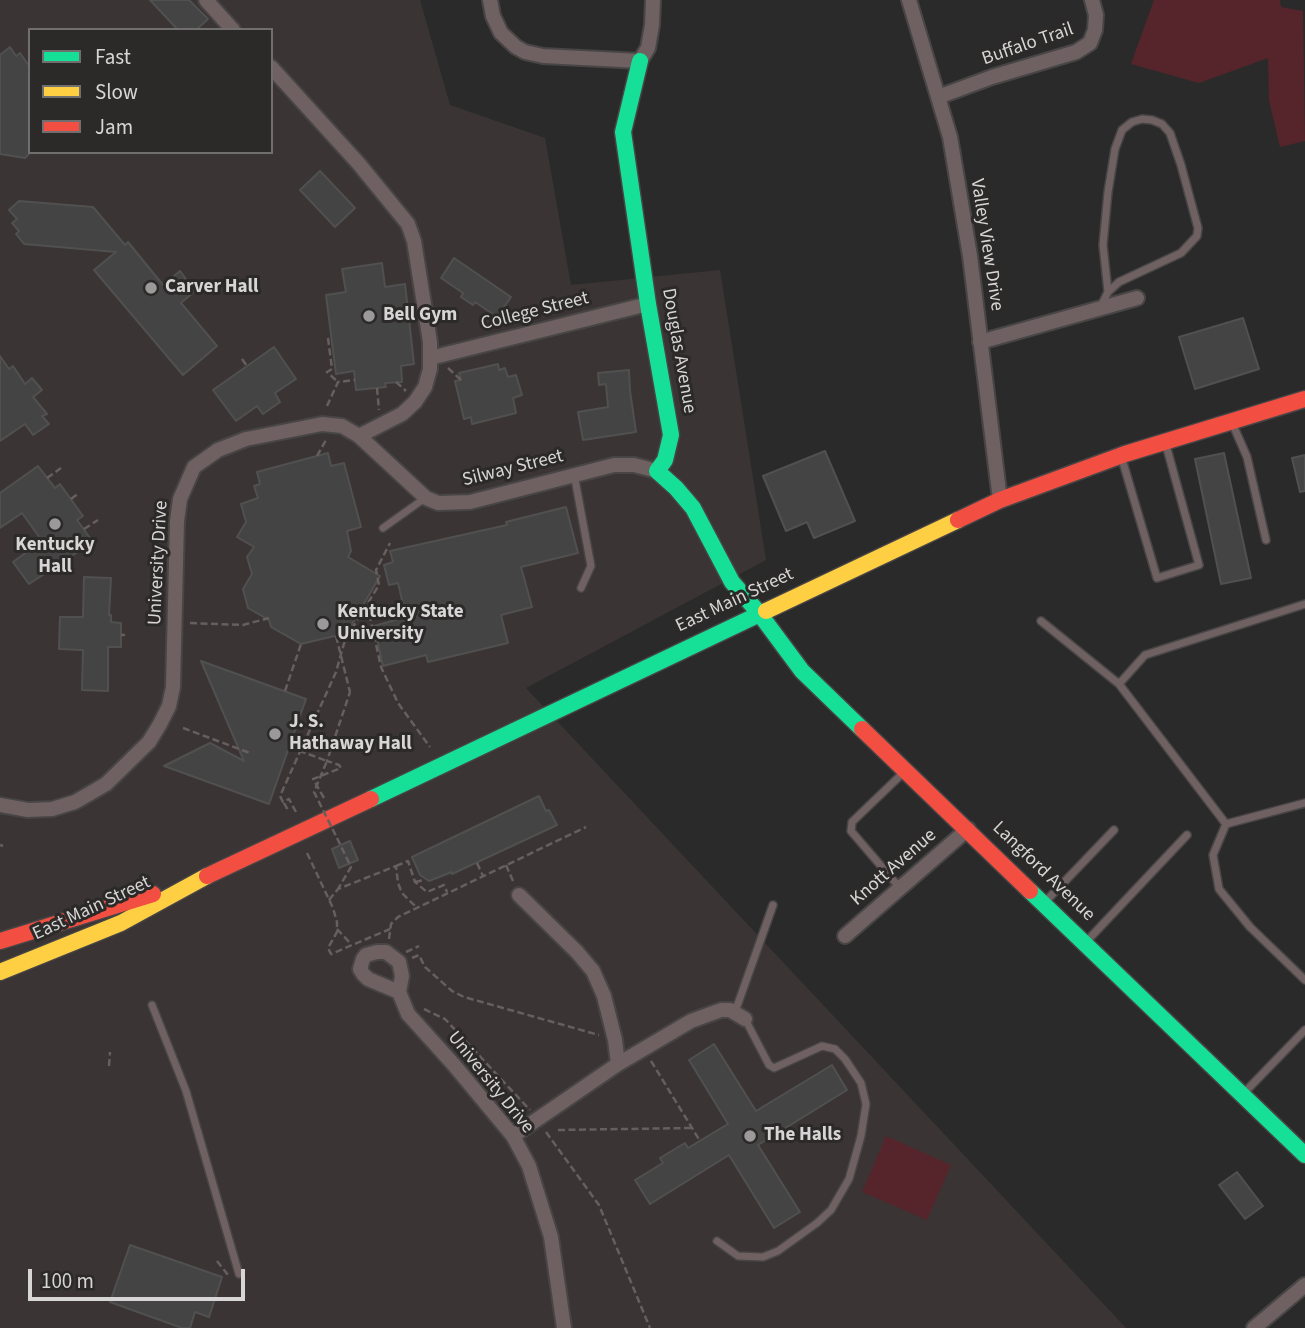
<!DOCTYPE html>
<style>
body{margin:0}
#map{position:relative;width:1305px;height:1328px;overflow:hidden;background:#2b2a2a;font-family:"Source Sans 3",sans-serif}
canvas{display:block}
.legend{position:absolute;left:28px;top:28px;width:245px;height:126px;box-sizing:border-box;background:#2c2929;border:2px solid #706e6e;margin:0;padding:9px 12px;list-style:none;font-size:21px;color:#d7d5d5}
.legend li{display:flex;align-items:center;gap:14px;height:35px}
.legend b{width:35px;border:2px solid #706e6e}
.scale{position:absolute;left:28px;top:1269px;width:217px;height:32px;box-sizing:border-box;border:4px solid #d7d5d5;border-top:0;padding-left:9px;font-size:21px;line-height:24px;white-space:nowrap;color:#d7d5d5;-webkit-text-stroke:5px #2c2929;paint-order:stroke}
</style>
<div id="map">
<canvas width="1305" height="1328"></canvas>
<ul class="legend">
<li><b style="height:9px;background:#16e098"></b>Fast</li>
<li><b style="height:9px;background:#ffcf43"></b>Slow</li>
<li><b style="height:9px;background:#f24e42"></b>Jam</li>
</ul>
<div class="scale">100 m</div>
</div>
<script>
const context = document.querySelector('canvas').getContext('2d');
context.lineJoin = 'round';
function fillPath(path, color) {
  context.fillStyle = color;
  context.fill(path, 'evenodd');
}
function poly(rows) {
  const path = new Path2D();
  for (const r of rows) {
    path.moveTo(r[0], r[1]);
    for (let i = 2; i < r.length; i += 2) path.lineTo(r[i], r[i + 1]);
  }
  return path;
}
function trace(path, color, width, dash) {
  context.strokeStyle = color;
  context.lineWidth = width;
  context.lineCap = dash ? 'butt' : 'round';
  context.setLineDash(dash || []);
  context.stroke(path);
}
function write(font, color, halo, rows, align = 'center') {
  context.font = font + ' "Source Sans 3",sans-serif';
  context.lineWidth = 6;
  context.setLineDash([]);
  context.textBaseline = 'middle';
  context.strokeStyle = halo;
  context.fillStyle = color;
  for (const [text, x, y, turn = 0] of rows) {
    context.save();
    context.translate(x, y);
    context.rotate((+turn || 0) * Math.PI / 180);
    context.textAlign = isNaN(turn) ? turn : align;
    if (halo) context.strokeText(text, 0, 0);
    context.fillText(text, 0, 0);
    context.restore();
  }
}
const built = poly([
 [0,0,420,0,450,105,545,138,571,285,720,270,766,560,526,688,1126,1328,0,1328],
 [30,30,271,30,271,152,30,152]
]);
const green = poly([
 [1154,0,1280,0,1281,7,1303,11,1305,141,1280,147,1269,100,1268,58,1199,83,1131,64],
 [886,1136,951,1165,927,1220,862,1192]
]);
const building = poly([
 [150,0,189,0,208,19,196,30,178,30,150,0],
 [10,47,16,56,20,53,30,67,30,153,25,158,0,154,0,55,10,47],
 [320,171,355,208,335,227,300,190,320,171],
 [19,201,93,207,125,245,128,242,163,285,180,271,195,291,181,303,217,346,183,375,94,270,116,252,24,244,16,234,19,231,12,223,17,219,9,210,19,201],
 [454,258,511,297,497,317,475,302,473,305,461,297,463,293,441,278,454,258],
 [382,263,385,287,405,284,414,364,401,366,402,382,385,383,386,387,356,390,354,371,336,374,326,295,346,292,342,269,382,263],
 [1243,318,1259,369,1195,389,1179,337,1243,318],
 [274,347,296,379,275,393,280,402,263,414,257,406,236,421,213,390,274,347],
 [0,356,9,369,13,366,25,384,32,378,42,390,33,397,47,414,42,416,49,424,33,435,25,424,0,441,0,356],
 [498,364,499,370,505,368,508,377,516,375,522,395,513,398,516,413,472,424,471,417,464,419,455,381,461,380,459,373,498,364],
 [629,370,630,391,636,432,583,440,578,412,608,407,606,384,599,385,598,373,629,370],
 [825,451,855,521,814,538,807,522,786,531,763,476,825,451],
 [328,453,331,466,344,463,361,527,347,531,351,551,348,557,380,576,347,633,301,644,271,627,269,620,248,608,243,589,252,574,247,557,254,547,237,537,246,522,241,504,258,498,254,486,260,484,257,472,328,453],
 [1224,453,1251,578,1221,584,1195,459,1224,453],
 [1305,455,1305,491,1300,492,1292,458,1305,455],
 [38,466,55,488,60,484,83,516,77,520,93,542,29,584,13,562,42,541,22,513,0,528,0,493,38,466],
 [566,507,578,553,521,567,532,607,501,615,508,643,428,662,426,655,383,666,374,626,406,617,398,583,389,585,384,565,393,562,390,551,507,525,506,522,566,507],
 [84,577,111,578,109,615,111,615,111,622,121,623,121,647,108,647,108,691,82,690,83,650,59,649,60,617,83,617,84,577],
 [201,661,306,699,269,804,164,766,210,743,244,761,201,661],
 [539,796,546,811,549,810,557,825,452,874,452,872,429,881,420,875,412,857,539,796],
 [350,841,358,860,339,868,332,849,350,841],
 [714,1044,756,1111,832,1065,847,1090,758,1145,800,1212,774,1228,729,1155,650,1204,635,1180,663,1163,660,1158,685,1143,688,1148,728,1124,689,1060,714,1044],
 [1237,1172,1263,1206,1245,1219,1219,1185,1237,1172],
 [130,1245,222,1277,209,1317,195,1312,190,1328,182,1328,110,1302,130,1245]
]);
const path = poly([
 [328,338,332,369,327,372,338,382],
 [242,359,247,366],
 [448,368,461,380],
 [396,382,406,391],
 [377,388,379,410],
 [327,406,338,382,355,380],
 [317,456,326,440],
 [47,478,61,468],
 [71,499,79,493],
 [84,529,98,520],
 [367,604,381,667,398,703,430,747],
 [190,623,243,625,269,618],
 [121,635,125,635],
 [285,691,301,644],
 [183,728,250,753],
 [324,798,313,779,341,768,339,765,327,761,350,692],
 [284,803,289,812],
 [296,812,289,799,283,802,280,796,336,672,345,640,379,585,376,570,390,543],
 [337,838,351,867,338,889],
 [0,845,3,846],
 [307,853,333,908,337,922,337,932,328,948,331,954,390,929],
 [477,863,483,876],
 [506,865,513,881],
 [396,866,408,861,415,882,427,892,444,885,447,892],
 [415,882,424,880],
 [329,900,338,889,396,866,398,883,402,893,415,906],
 [337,929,351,944],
 [389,939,391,924,398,917,586,827],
 [406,952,419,946],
 [412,958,419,955,425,967,452,991,464,997,599,1035],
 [424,1009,445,1019,530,1110],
 [651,1061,700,1141],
 [109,1066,110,1052],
 [558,1130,691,1128],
 [546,1132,599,1205,650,1328],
 [217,1261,228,1275]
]);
const lane = poly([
 [1100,308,1108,292,1119,282,1181,253,1197,236,1198,228,1181,165,1170,133,1162,124,1152,120,1142,119,1132,122,1122,130,1115,149,1108,192,1103,245,1108,292],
 [1233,425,1247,457,1266,540],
 [1122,459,1157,578,1199,565,1166,445],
 [574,474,591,566,581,588],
 [383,528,425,498],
 [1041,621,1119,684,1226,824,1305,803],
 [1119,684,1145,655,1305,604],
 [1226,824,1213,855,1219,889,1250,927,1305,980],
 [900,888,851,831,852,822,903,773],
 [1045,902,1114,830],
 [1086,942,1187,835],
 [152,1005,186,1091,239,1274],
 [735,1012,773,905],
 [1243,1094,1305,1030],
 [717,1241,738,1256,763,1257,778,1251,817,1223,831,1210,849,1179,861,1136,866,1104,861,1083,845,1059,835,1049,822,1046,774,1068,769,1065,745,1019]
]);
const street = poly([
 [206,0,233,30],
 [490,0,493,16,501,33,516,47,525,52,543,56,640,61,648,48,652,25,653,0],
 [909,0,950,137,970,256,1000,500],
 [938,97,992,77,1076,52,1090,43,1095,30,1096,15,1092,0],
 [980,342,1137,298],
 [430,358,648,304],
 [359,436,426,498,438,503,470,502,614,465,634,465,657,471],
 [0,805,28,810,52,809,75,802,106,784,149,742,160,724,169,706,173,687,177,521,180,499,194,467,218,450,246,439,297,429,322,424,342,426,359,436,402,414,415,402,425,387,430,369,430,342,414,241,408,224,359,164,271,67],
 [519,895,577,952,593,971,604,996,615,1040,618,1064],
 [845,936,968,829],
 [377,952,386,952,399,962,402,976,399,992,368,979,363,974,360,969,363,959,366,955,377,952],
 [399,992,408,1014,454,1065,513,1136,529,1166,551,1237,564,1328],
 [513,1136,618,1064,691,1021,721,1010,730,1010,745,1019],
 [1254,1328,1305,1285]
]);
const fast = poly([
 [640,61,623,132,648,304,671,435,665,460,657,471,676,488,693,508,732,582,759,613,802,671,862,729],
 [371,799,766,611],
 [1030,891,1305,1155]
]);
const slow = poly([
 [766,611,958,520],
 [0,972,121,923,207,876]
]);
const jam = poly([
 [958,520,1000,500,1125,454,1305,399],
 [862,729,1030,891],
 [207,876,371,799],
 [0,941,153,894]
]);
const pathBridge = poly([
 [336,636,350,692],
 [289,747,327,761,314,792,337,838]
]);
const markers = [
 [151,288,7,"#9b9999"],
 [369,316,7,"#9b9999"],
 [55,524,7,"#9b9999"],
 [323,624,7,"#9b9999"],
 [275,734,7,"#9b9999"],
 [750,1136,7,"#9b9999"]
];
const streetNames = [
 ["Buffalo Trail",1028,45,-19],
 ["Valley View Drive",986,245,81],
 ["College Street",535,312,-14],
 ["Douglas Avenue",678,351,80],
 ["Silway Street",513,469,-14],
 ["University Drive",159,563,-87],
 ["East Main Street",735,601,-25],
 ["Knott Avenue",894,868,-41],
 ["Langford Avenue",1043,872,44],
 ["East Main Street",92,909,-25],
 ["University Drive",490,1083,51]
];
const poiNames = [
 ["Carver Hall",165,288],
 ["Bell Gym",383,316],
 ["Kentucky",55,546,"center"],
 ["Hall",55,568,"center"],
 ["Kentucky State",337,613],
 ["University",337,635],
 ["J. S.",289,723],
 ["Hathaway Hall",289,745],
 ["The Halls",764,1136]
];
fillPath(built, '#3b3434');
fillPath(green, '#56252b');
fillPath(building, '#454444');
trace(building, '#515050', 2);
trace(lane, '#474545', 10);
trace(street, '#474545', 18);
trace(fast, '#474545', 19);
trace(slow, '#474545', 19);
trace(jam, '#474545', 19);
trace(path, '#665e5f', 2.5, [7, 3.5]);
trace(lane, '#6f6061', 7);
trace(street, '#6f6061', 14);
trace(fast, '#16e098', 16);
trace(slow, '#ffcf43', 16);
trace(jam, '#f24e42', 16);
trace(pathBridge, '#665e5f', 2.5, [7, 3.5]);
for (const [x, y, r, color] of markers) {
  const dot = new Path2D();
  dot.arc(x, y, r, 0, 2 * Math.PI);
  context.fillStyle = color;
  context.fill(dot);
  trace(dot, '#2c2929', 2.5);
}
write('19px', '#d7d5d5', '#2c2929', streetNames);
write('bold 19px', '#d7d5d5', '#2c2929', poiNames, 'left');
</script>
